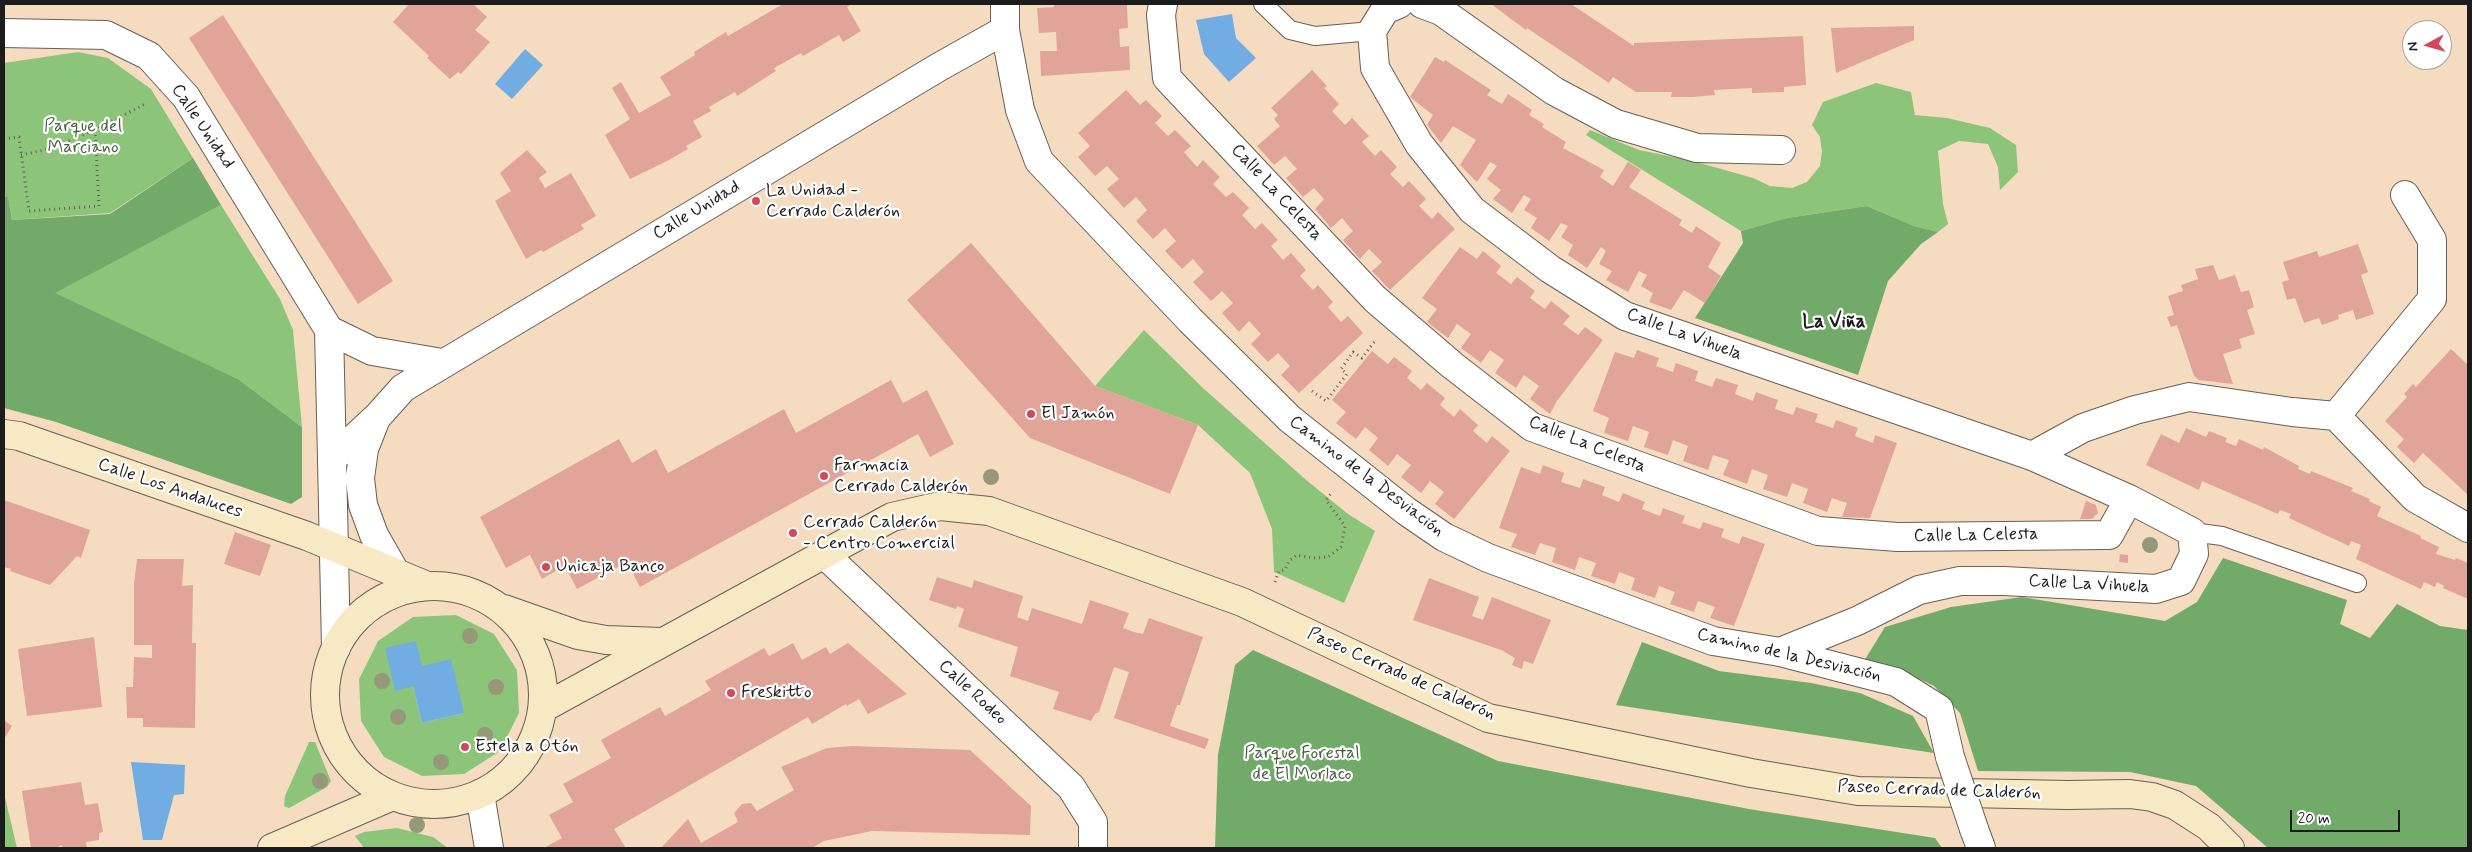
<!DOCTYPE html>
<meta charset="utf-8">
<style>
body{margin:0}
#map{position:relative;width:2472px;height:852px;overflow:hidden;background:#f5dcc0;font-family:Mynerve,sans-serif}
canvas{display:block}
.frame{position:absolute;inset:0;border:5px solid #1c1c1c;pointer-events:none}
.north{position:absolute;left:2402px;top:20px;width:50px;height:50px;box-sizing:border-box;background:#fff;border:1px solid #a4a4a4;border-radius:50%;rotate:264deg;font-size:14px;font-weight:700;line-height:20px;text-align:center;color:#1c1c1c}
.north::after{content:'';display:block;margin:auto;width:18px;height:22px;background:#d1495b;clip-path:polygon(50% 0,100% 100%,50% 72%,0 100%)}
.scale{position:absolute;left:2290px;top:810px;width:110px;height:22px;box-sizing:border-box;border:2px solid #1c1c1c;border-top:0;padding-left:6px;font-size:15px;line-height:18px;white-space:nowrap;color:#1c1c1c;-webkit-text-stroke:4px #fff;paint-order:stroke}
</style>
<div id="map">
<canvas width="2472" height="852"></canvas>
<div class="frame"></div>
<div class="north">N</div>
<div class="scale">20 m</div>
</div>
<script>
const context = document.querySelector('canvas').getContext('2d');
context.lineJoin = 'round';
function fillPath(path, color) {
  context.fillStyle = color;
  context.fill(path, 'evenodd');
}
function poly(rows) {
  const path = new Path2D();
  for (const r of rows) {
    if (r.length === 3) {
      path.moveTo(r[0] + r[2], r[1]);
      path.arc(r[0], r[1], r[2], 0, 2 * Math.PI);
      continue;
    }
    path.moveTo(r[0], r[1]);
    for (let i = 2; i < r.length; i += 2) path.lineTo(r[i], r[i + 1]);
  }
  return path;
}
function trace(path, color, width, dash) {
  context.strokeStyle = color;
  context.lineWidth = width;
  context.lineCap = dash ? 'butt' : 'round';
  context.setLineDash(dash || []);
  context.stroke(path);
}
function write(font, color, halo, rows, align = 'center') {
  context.font = font + ' Mynerve,sans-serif';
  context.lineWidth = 4.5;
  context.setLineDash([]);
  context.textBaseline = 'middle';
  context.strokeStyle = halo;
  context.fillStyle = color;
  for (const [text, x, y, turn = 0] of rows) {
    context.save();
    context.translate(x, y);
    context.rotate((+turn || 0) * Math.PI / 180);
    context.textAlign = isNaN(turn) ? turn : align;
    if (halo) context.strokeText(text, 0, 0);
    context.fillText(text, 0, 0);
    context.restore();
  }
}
const green = poly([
 [78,52,108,58,151,89,193,158,110,213,12,220,8,196,4,197,4,63],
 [1876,83,1911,92,1915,115,1947,118,1990,128,2016,145,2018,172,2000,190,1998,167,1988,144,1959,141,1938,151,1943,204,1948,224,1938,232,1914,226,1867,206,1787,218,1741,231,1586,135,1590,130,1639,150,1693,161,1753,178,1770,186,1792,188,1807,182,1820,166,1822,152,1820,137,1812,125,1823,102],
 [221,205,280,299,293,330,302,427,238,379,54,293],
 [1144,330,1203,388,1305,479,1348,514,1375,531,1344,603,1274,572,1272,529,1250,473,1198,425,1095,386],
 [456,615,494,634,517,670,519,713,500,751,464,774,422,776,384,757,361,721,359,679,378,641,413,617],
 [413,686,464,713,422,723],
 [309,742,315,742,331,781,327,787,289,808,284,806,285,796],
 [4,793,17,848,4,848],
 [397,828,433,837,448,848,364,848,355,836,364,832]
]);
const forest = poly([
 [193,158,221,205,55,293,238,379,302,427,302,497,291,504,56,422,4,408,4,197,8,196,12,220,110,214],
 [1867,206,1914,226,1938,232,1921,244,1888,281,1858,375,1695,318,1743,243,1741,231,1787,218],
 [2223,558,2347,600,2340,624,2370,638,2397,604,2440,626,2468,630,2468,848,2268,848,2196,786,2130,772,1978,771,1960,713,1934,686,1909,674,1864,661,1885,627,1951,607,2022,597,2165,621,2197,602],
 [1642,642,1719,671,1811,683,1860,693,1913,716,1934,753,1616,705],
 [1253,650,1498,761,1749,809,1935,838,1942,848,1215,848,1218,755,1235,665]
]);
const water = poly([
 [1232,14,1236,38,1256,58,1229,82,1204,54,1196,20],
 [525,49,543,65,512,99,495,84],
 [416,641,422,666,451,659,464,713,422,723,413,686,395,691,385,648],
 [131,762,185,765,184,794,174,795,162,840,143,840]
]);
const building = poly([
 [409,4,473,4,487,17,475,30,490,42,461,74,458,72,450,79,427,58,429,56,393,22],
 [783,4,852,4,847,7,861,31,843,42,839,35,803,56,801,53,774,68,776,71,737,96,735,92,709,107,711,111,693,121,702,137,686,146,688,149,667,161,630,179,605,135,630,119,612,88,621,82,639,113,671,95,660,77,695,55,694,52,726,32,728,36],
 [1054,4,1127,5,1128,28,1119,29,1120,47,1129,46,1130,70,1041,76,1040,51,1057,51,1056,32,1039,33,1037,8,1054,7],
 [1491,4,1571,4,1634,46,1634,43,1803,36,1806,85,1784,87,1784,92,1752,93,1752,88,1714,90,1715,95,1692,97,1671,97,1672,92,1636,92,1613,77,1609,83,1527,28,1526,30],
 [223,15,393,281,358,304,189,38],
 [1914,26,1914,40,1836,73,1831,28],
 [1435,57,1444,62,1445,60,1491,90,1487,95,1502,104,1508,94,1532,110,1529,115,1544,124,1542,127,1566,142,1563,148,1604,170,1600,177,1613,186,1628,162,1641,170,1629,187,1682,220,1679,225,1692,233,1696,226,1721,243,1708,267,1721,276,1705,303,1684,290,1671,310,1649,302,1653,293,1641,286,1647,275,1639,271,1628,292,1606,280,1612,271,1599,264,1606,251,1601,247,1587,268,1568,255,1573,245,1561,237,1568,226,1561,223,1549,241,1531,228,1537,218,1524,210,1531,199,1524,195,1512,213,1493,199,1501,190,1487,179,1497,166,1490,162,1477,182,1460,165,1476,140,1453,126,1441,143,1427,125,1433,115,1410,97],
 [1312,70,1327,86,1324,88,1339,104,1332,111,1345,125,1352,118,1369,136,1362,142,1375,156,1381,150,1397,167,1390,174,1403,187,1409,181,1426,199,1419,206,1432,219,1438,212,1455,229,1390,290,1372,271,1382,262,1369,249,1360,259,1343,240,1353,231,1342,218,1331,228,1315,209,1324,199,1314,188,1303,197,1286,178,1297,169,1285,156,1274,165,1257,146,1280,126,1274,119,1278,115,1271,108],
 [1126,90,1140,105,1146,100,1162,116,1155,123,1168,136,1175,130,1191,146,1184,152,1197,167,1203,160,1220,177,1213,184,1226,197,1233,192,1249,208,1242,215,1255,229,1262,223,1278,240,1271,246,1283,260,1291,253,1306,270,1300,276,1313,290,1318,285,1333,302,1328,307,1341,322,1348,316,1363,333,1299,393,1281,375,1290,366,1278,353,1268,362,1251,344,1261,334,1249,321,1239,332,1222,313,1233,303,1222,291,1211,301,1193,282,1204,272,1193,259,1182,269,1165,251,1176,241,1165,228,1153,239,1136,221,1147,210,1136,197,1124,208,1107,189,1119,179,1107,166,1095,176,1078,157,1090,146,1078,133],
 [527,150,547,172,539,178,545,188,571,173,596,216,581,225,584,229,543,252,541,250,526,259,495,201,511,191,500,173],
 [971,243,1095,386,1198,425,1170,494,1030,438,907,300],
 [2358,244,2368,272,2361,275,2374,314,2356,320,2353,310,2338,315,2339,319,2322,325,2319,318,2304,323,2295,298,2287,300,2282,282,2289,280,2283,262,2317,251,2319,257],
 [1460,247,1477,259,1483,251,1501,266,1496,273,1511,284,1517,277,1535,291,1530,298,1545,309,1551,301,1570,316,1563,324,1578,335,1585,327,1603,340,1557,401,1550,414,1530,399,1539,386,1524,375,1516,388,1495,373,1504,360,1490,350,1481,363,1461,348,1471,334,1457,324,1448,338,1427,322,1437,309,1422,298],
 [2213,265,2219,280,2235,275,2241,292,2249,290,2254,307,2247,310,2255,334,2239,339,2242,348,2223,354,2233,384,2199,380,2194,376,2177,325,2171,327,2167,317,2174,315,2168,296,2183,291,2181,285,2198,279,2195,269],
 [2451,349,2468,365,2468,495,2423,453,2414,463,2397,447,2404,439,2385,421,2407,397,2404,394,2413,384,2416,387],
 [1637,350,1659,358,1656,366,1673,372,1676,363,1698,371,1695,381,1712,387,1716,378,1738,385,1735,394,1753,401,1756,392,1778,400,1775,409,1793,415,1796,407,1818,414,1815,422,1833,428,1836,420,1858,428,1855,436,1873,443,1875,435,1897,443,1870,518,1842,517,1847,503,1832,498,1827,512,1803,503,1808,489,1792,483,1787,497,1763,489,1768,475,1752,469,1747,484,1723,475,1729,460,1713,455,1708,470,1683,461,1688,446,1673,440,1668,455,1644,447,1649,432,1633,426,1628,441,1604,433,1609,418,1593,411,1615,352,1634,358],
 [1372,351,1388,364,1394,357,1412,371,1407,378,1421,390,1427,383,1445,398,1440,405,1454,417,1460,409,1478,425,1473,431,1487,443,1492,436,1510,451,1454,519,1435,504,1444,492,1430,481,1421,493,1401,477,1411,465,1397,454,1388,466,1369,450,1378,438,1365,427,1356,439,1336,423,1346,412,1332,400],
 [891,380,903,403,927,390,954,444,930,457,918,434,640,587,627,562,577,589,565,566,542,579,530,555,506,568,480,517,619,439,632,463,656,449,668,473,784,409,796,433],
 [2186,428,2206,437,2209,431,2227,438,2225,442,2236,446,2239,439,2263,450,2264,447,2299,466,2298,469,2310,474,2311,471,2353,488,2351,491,2370,499,2369,501,2381,507,2377,516,2421,536,2420,538,2439,547,2436,554,2455,560,2456,558,2468,563,2468,599,2443,588,2444,586,2437,582,2435,587,2424,582,2421,589,2356,559,2361,545,2351,541,2349,546,2289,518,2291,514,2280,510,2278,514,2202,481,2199,490,2146,465,2161,434,2179,443],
 [1543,465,1564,473,1561,482,1580,488,1583,479,1605,487,1602,495,1619,502,1623,493,1645,502,1642,509,1660,516,1663,508,1685,516,1682,523,1700,529,1703,522,1724,529,1721,537,1739,544,1742,536,1765,544,1734,626,1710,618,1715,607,1698,601,1694,612,1670,604,1675,592,1659,586,1655,598,1631,590,1635,578,1619,572,1615,584,1591,576,1596,563,1579,557,1575,570,1552,562,1556,548,1540,543,1535,555,1511,547,1517,534,1499,528,1521,467,1540,474],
 [4,500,90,530,81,558,77,556,50,585,10,571,11,569,4,567],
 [2086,501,2096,505,2098,513,2092,519,2080,519],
 [235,532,271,545,260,576,224,564],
 [2120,554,2128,555,2128,563,2119,562],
 [137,559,184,559,182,586,193,585,192,643,196,643,195,728,143,727,143,718,127,718,126,687,133,687,134,657,152,658,152,645,134,645,134,584],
 [937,577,972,588,974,580,1023,596,1017,617,1028,621,1032,608,1082,624,1090,600,1129,613,1123,628,1134,632,1143,634,1149,618,1203,637,1180,705,1177,705,1170,726,1209,739,1205,749,1114,718,1129,672,1114,667,1099,712,1095,714,1091,721,1053,709,1059,692,1010,676,1018,647,958,627,964,609,957,606,956,609,929,600],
 [1429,578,1479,597,1472,616,1483,620,1492,597,1551,620,1533,664,1524,661,1522,669,1512,665,1515,658,1501,650,1413,620],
 [94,637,102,707,27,716,18,649],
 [793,643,802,660,826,647,830,654,848,643,907,694,868,714,859,699,847,706,846,704,812,724,808,717,614,829,626,848,544,848,562,838,549,815,573,802,563,784,611,758,601,740,660,707,665,716,711,690,705,681,764,648,769,656],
 [4,720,12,726,4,739],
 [852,746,970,750,1031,806,1030,835,872,831,824,841,812,848,661,848,688,819,701,843,738,822,734,813,742,804,751,803,757,811,794,790,781,767,827,748],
 [81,782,85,805,98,803,103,832,99,833,99,840,86,842,87,848,62,848,62,845,56,848,31,848,22,791]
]);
const path = poly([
 [4,139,19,137,29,211,99,206,95,130,147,103],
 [21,155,49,149,95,130],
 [1312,391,1326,401,1347,374,1341,369,1353,352,1362,358,1375,341],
 [1275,582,1279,571,1285,570,1289,561,1297,555,1314,558,1328,557,1341,547,1345,526,1326,500,1332,492]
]);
const service = poly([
 [1263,4,1290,30,1315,36,1372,31],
 [2192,532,2222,536,2357,583]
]);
const minor = poly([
 [1163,4,1161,15,1167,78,1375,299,1452,365,1532,427,1818,531,1898,537,2109,535,2129,499],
 [1399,4,1385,10,1372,31,1375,68,1419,144,1472,210,1550,269,1625,316,2032,456,2129,499,2192,532,2194,554,2181,581,2156,589,2004,581,1960,581,1919,590,1857,621,1780,652],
 [1422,4,1441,11,1554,91,1616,124,1697,148,1781,150],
 [4,33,106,35,149,56,186,97,329,330,372,351,442,363],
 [329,330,332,459],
 [2336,416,2432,299,2432,240,2405,195],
 [2032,456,2083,428,2135,410,2189,397,2292,412,2336,416,2415,498,2468,528]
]);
const tertiary = poly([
 [1005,4,1005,30,1020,110,1039,161,1190,320,1290,419,1406,511,1444,537,1488,558,1713,641,1780,652,1896,682,1939,709,1950,757],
 [375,421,364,449,360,478,363,505,374,535,395,572],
 [824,554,1071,787,1093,822,1093,848],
 [336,648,332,459,378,416,403,388,939,67,1005,30],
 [480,794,489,848],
 [1974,829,1981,848]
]);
const secondary = poly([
 [4,434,19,436,307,536,425,585],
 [434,695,109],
 [504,609,578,635,606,640,661,642],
 [543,708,892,517,940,506,989,511,1242,602,1488,718,1751,773,1858,791,2068,795,2130,794,2152,797,2175,805,2209,827,2230,848],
 [272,848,388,798]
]);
const tertiaryBridge = poly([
 [1950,757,1974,829]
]);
const trees = [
 [991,477],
 [2150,545],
 [470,636],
 [382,681],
 [496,687],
 [398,717],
 [485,735],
 [441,762],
 [320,781],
 [417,825]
];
const markers = [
 [756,201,5,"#d1495b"],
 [1031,414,5,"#d1495b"],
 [824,476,5,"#d1495b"],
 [793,533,5,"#d1495b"],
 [546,567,5,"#d1495b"],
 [731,693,5,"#d1495b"],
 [465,747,5,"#d1495b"]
];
const parkNames = [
 ["Parque del",83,127],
 ["Marciano",83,148],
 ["Parque Forestal",1302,754],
 ["de El Morlaco",1302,775]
];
const streetNames = [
 ["Calle Unidad",202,127,56],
 ["Calle La Celesta",1276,193,47],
 ["Calle Unidad",697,211,-31],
 ["Calle La Vihuela",1684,335,20],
 ["Calle La Celesta",1587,445,22],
 ["Camino de la Desviación",1366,477,37],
 ["Calle Los Andaluces",170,489,19],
 ["Calle La Celesta",1976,536,-1],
 ["Calle La Vihuela",2089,585,3],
 ["Camino de la Desviación",1789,656,13],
 ["Paseo Cerrado de Calderón",1401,675,24],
 ["Calle Rodeo",972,693,43],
 ["Paseo Cerrado de Calderón",1939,791,2]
];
const poiNames = [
 ["La Unidad -",766,191],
 ["Cerrado Calderón",766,212],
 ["El Jamón",1041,414],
 ["Farmacia",834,466],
 ["Cerrado Calderón",834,487],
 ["Cerrado Calderón",803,523],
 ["- Centro Comercial",803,544],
 ["Unicaja Banco",556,567],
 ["Freskitto",741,693],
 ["Estela a Otón",475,747]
];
const neighbourhoodNames = [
 ["La Viña",1834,323]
];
fillPath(green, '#8cc579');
fillPath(forest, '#71aa69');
fillPath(water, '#71ace2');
fillPath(building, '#e0a598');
trace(service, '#685f55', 20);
trace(minor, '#685f55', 30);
trace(tertiary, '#685f55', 30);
trace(secondary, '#685f55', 30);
trace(path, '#685f55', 3, [1, 4]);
trace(service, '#fff', 18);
trace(minor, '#fff', 28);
trace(tertiary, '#fff', 28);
trace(secondary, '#f7e9c3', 28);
trace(tertiaryBridge, '#685f55', 30, []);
trace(tertiaryBridge, '#fff', 28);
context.fillStyle = '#96987a';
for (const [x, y] of trees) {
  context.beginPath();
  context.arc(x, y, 8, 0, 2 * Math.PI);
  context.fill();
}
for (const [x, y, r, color] of markers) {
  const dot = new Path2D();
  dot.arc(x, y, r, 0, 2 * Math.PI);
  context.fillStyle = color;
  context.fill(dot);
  trace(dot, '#fff', 2);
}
write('18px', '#496041', '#fff', parkNames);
write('18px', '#1c1c1c', '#fff', streetNames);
write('18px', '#1c1c1c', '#fff', poiNames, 'left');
write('bold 19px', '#1c1c1c', '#fff', neighbourhoodNames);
</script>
